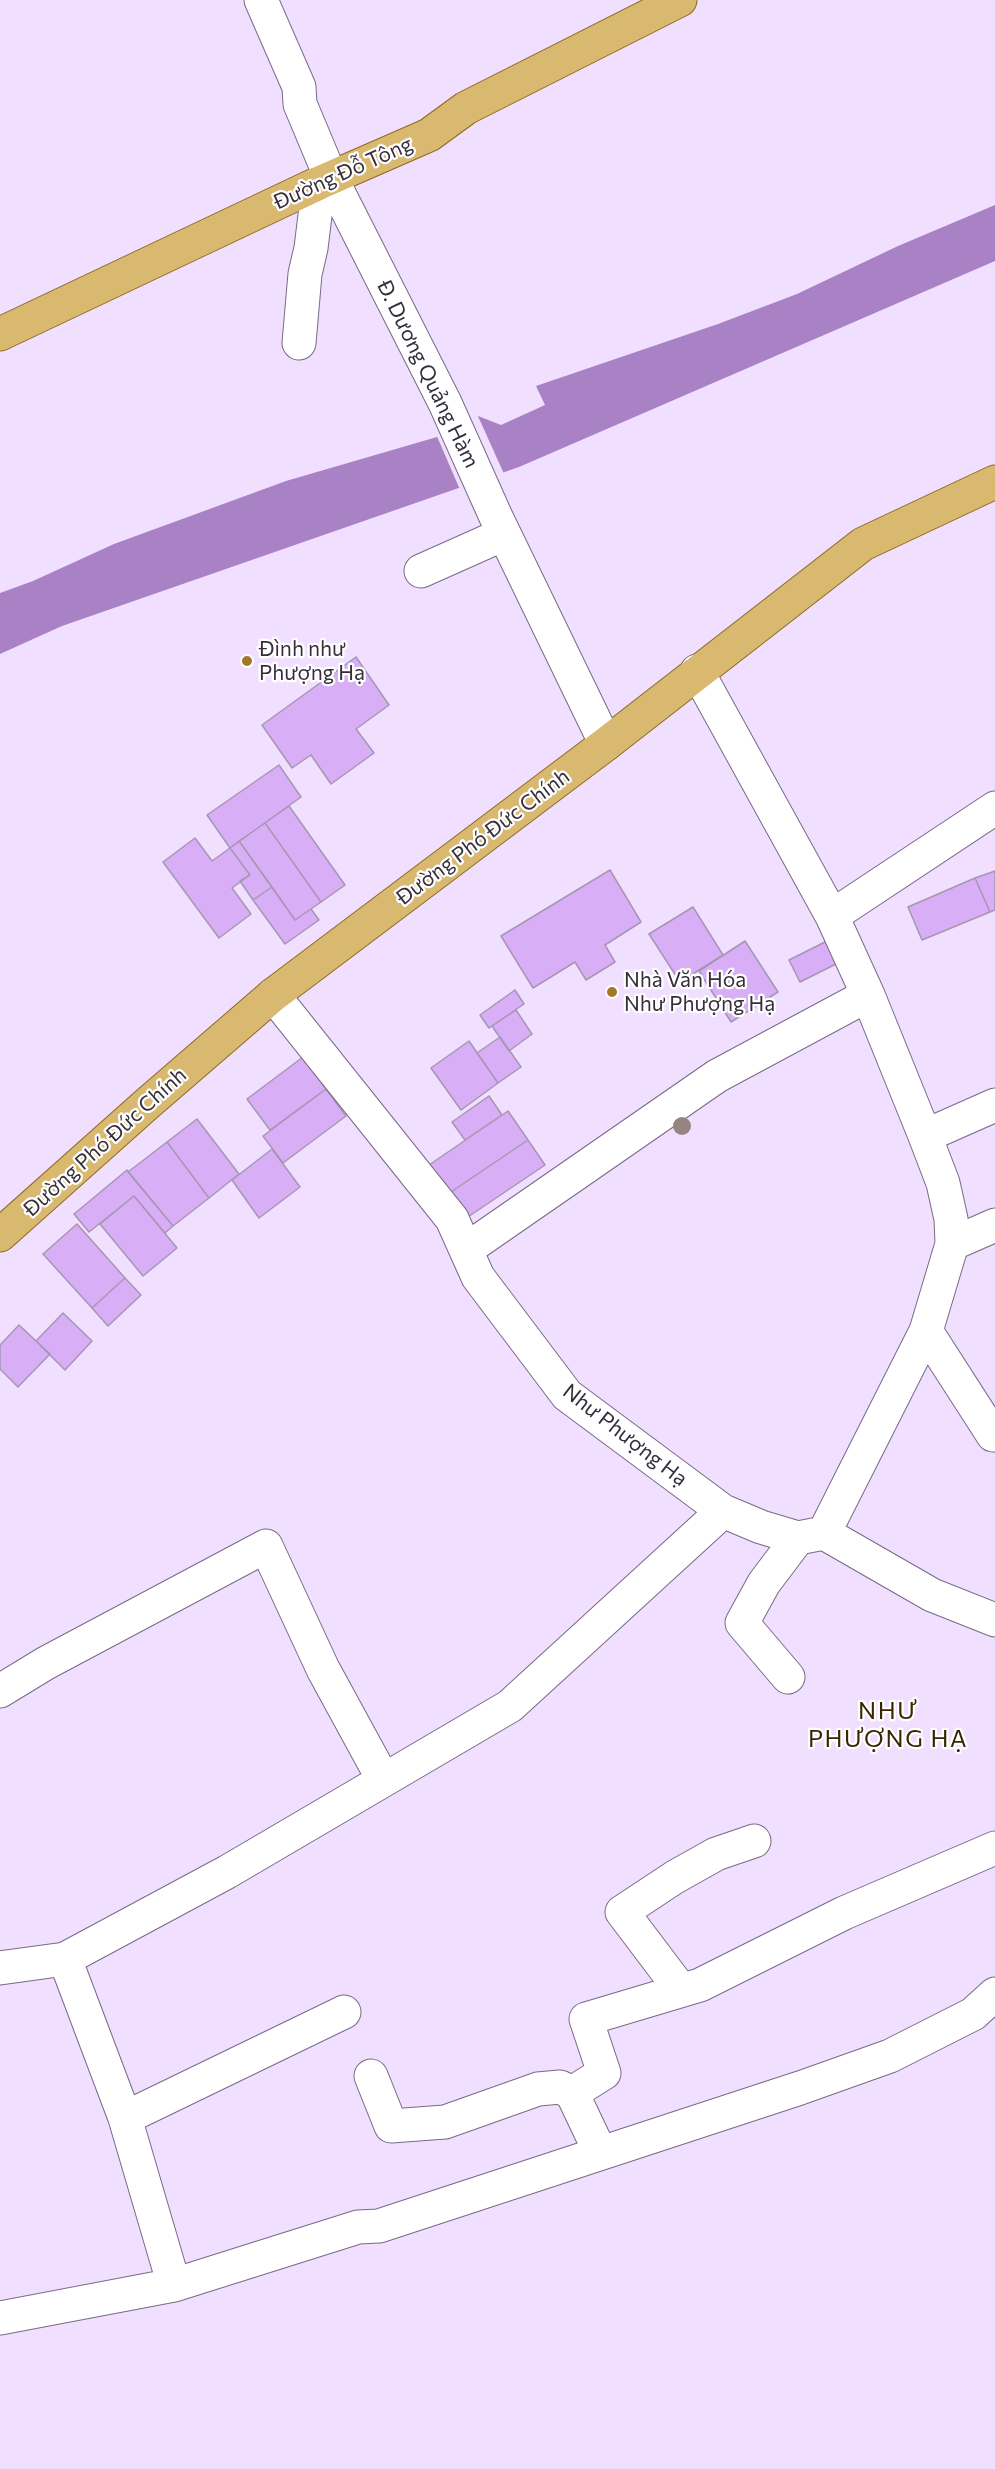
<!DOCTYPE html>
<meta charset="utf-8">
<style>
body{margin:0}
canvas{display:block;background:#f0dffe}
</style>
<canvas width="995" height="2469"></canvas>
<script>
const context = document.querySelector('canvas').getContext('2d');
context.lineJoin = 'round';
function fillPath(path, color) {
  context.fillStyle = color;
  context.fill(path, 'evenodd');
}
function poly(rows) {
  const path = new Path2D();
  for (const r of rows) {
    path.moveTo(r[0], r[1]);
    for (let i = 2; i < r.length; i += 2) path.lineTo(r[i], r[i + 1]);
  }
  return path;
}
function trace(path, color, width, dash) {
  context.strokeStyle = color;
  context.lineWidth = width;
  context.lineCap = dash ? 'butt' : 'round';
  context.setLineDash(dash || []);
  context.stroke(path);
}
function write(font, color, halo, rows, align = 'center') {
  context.font = font + ' Commissioner,sans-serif';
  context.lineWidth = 4.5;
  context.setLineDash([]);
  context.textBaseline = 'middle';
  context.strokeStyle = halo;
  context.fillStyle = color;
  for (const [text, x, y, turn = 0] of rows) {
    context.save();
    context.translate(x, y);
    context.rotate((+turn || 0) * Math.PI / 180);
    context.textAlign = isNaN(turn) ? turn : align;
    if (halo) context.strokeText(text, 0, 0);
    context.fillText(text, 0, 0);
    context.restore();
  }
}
const water = poly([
 [995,205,995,261,519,467,62,626,0,654,0,593,33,581,114,544,286,481,437,437,478,416,501,425,545,405,536,386,718,324,797,294,898,246]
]);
const pier = poly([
 [477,414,505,476,461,492,436,434]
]);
const building = poly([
 [356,657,389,705,356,729,374,753,331,784,311,755,292,768,262,725,356,657],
 [279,765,301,797,230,848,207,815,279,765],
 [289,806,345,885,321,902,265,823,289,806],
 [265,823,321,902,295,920,239,841,265,823],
 [195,838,212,861,230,848,250,875,232,888,251,914,219,938,163,862,195,838],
 [239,841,272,887,253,900,240,881,250,875,230,848,239,841],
 [610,870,641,922,605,945,615,962,586,980,575,962,533,988,501,936,610,870],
 [995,871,995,910,990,912,975,878,995,871],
 [975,878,990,912,922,940,908,907,975,878],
 [272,887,295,920,311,909,319,920,285,944,253,900,272,887],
 [693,907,723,955,680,982,649,934,693,907],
 [831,939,842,961,800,982,789,960,831,939],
 [745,941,778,992,731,1022,699,971,745,941],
 [515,990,524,1004,489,1028,480,1015,515,990],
 [516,1010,532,1034,509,1051,492,1026,516,1010],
 [500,1037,521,1067,498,1083,477,1053,500,1037],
 [469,1041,498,1083,461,1110,431,1068,469,1041],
 [303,1057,326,1089,270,1130,247,1099,303,1057],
 [326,1089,346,1116,283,1163,263,1136,326,1089],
 [489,1096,502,1115,465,1140,452,1122,489,1096],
 [508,1111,528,1140,448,1194,429,1165,508,1111],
 [197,1119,239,1174,209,1198,167,1142,197,1119],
 [528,1140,545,1165,465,1219,448,1194,528,1140],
 [167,1142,209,1198,173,1226,128,1172,167,1142],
 [272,1149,300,1187,259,1218,232,1180,272,1149],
 [127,1170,173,1226,165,1233,134,1196,89,1232,74,1214,127,1170],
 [134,1196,177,1248,143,1276,100,1224,134,1196],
 [77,1224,125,1278,92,1308,43,1254,77,1224],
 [125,1278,141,1295,108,1326,92,1308,125,1278],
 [63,1313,92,1341,65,1370,36,1341,63,1313],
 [19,1325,50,1354,18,1387,0,1369,0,1345,19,1325]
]);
const minor = poly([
 [261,0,299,87,300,104,331,178,445,403,496,517,606,744],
 [299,343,305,274,311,248,319,183],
 [421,571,504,534],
 [697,671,832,916,868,995,925,1136,943,1183,951,1219,952,1244,926,1331,824,1533],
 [832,916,995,808],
 [273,995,452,1219,478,1277,567,1395,723,1511,761,1527,798,1538,824,1533,932,1595,995,1620],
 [925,1136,995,1105],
 [952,1244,995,1225],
 [467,1249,717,1076,868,995],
 [926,1331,993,1435],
 [788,1677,742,1623,764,1583,798,1538],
 [0,1691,46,1663,266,1546,323,1669,383,1779],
 [65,1959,125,2118,344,2012],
 [0,1968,65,1959,227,1872,510,1706,723,1511],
 [681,1990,622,1912,675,1877,716,1854,754,1841],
 [371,2076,391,2126,445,2122,538,2089,560,2087,572,2093,600,2152],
 [572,2093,604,2073,586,2019,700,1985,844,1913,995,1848],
 [125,2118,174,2285],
 [0,2318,174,2285,358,2227,379,2226,800,2088,890,2056,973,2014,995,1994]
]);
const major = poly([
 [0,334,319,183,429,135,466,108,680,0],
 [0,1235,148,1103,273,995,606,744,863,544,995,482]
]);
const trees = [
 [682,1126]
];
const markers = [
 [247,661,6,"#a27727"],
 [612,992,6,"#a27727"]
];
const streetNames = [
 ["Đường Đỗ Tông",343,173,-24],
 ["Đ. Dương Quảng Hàm",428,374,64],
 ["Đường Phó Đức Chính",483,837,-37],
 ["Đường Phó Đức Chính",105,1142,-42],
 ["Như Phượng Hạ",625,1435,38]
];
const poiNames = [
 ["Đình như",259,649],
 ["Phượng Hạ",259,673],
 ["Nhà Văn Hóa",624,980],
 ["Như Phượng Hạ",624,1004]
];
const quarterNames = [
 ["NHƯ",888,1711],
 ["PHƯỢNG HẠ",888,1739]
];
fillPath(water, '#a982c5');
fillPath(pier, '#f0dffe');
fillPath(building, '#d8aff6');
trace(building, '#a696b3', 1.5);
trace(minor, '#796a85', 35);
trace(major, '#906a20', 35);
trace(minor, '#fff', 33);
trace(major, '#d9b870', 33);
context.fillStyle = '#968480';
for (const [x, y] of trees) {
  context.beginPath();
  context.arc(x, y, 9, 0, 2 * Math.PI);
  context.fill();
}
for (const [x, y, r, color] of markers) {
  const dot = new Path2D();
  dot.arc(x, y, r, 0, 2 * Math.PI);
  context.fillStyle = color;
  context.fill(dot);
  trace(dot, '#fff', 2);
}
write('21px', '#362f3b', '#fff', streetNames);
write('21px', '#362f3b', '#fff', poiNames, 'left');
context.letterSpacing = '1.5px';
write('24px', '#392500', '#fff', quarterNames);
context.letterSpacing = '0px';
</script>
